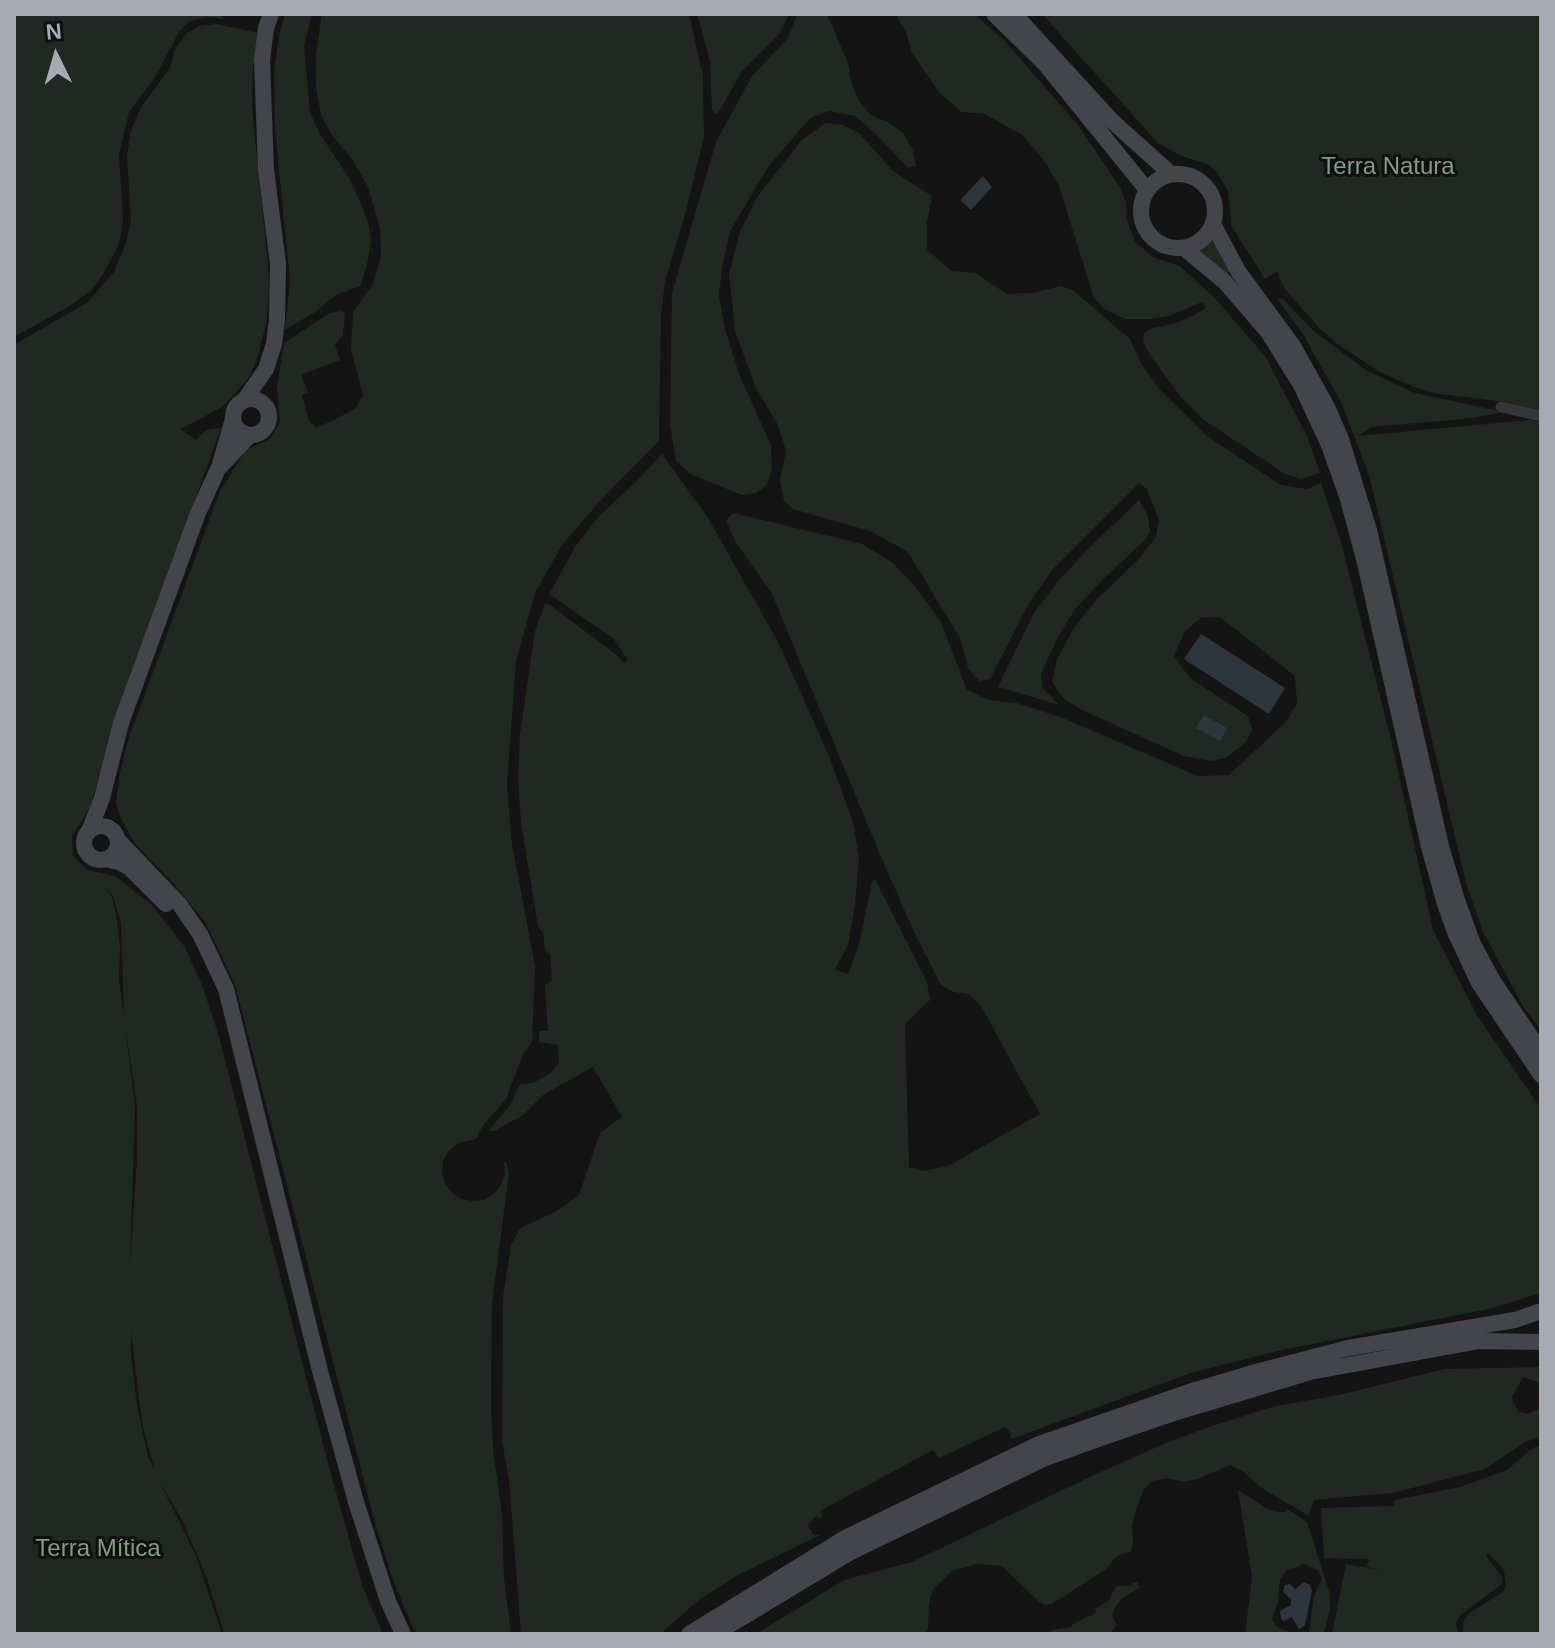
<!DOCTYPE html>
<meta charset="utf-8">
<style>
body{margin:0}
#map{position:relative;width:1555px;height:1648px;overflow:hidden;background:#141415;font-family:Arial,sans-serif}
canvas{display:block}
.frame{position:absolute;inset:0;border:16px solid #a7aab4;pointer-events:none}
.north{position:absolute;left:16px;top:16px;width:80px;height:80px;-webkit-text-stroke:6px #0f0f10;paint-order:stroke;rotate:355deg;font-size:22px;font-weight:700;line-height:32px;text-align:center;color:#a7aab4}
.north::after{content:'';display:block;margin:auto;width:28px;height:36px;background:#a7aab4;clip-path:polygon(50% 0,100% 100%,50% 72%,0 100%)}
</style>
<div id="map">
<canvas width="1555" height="1648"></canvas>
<div class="frame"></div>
<div class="north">N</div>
</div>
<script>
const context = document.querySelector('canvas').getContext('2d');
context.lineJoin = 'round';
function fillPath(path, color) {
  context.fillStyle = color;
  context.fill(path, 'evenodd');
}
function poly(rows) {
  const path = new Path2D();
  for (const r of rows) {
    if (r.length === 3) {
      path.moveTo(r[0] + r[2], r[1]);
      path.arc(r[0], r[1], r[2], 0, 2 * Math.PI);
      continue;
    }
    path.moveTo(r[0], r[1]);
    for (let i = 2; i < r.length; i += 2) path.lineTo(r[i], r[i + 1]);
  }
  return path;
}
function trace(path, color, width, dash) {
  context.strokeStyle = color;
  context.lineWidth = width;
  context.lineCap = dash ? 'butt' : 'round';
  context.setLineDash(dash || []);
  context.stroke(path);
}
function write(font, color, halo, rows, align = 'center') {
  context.font = font + ' Arial,sans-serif';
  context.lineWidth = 6;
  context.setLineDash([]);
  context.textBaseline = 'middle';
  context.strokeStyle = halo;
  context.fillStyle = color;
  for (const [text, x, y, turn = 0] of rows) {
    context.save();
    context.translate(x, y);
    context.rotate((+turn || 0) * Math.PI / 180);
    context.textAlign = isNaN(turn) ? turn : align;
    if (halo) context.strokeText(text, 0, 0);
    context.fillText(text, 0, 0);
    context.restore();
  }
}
const green = poly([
 [14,14,219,14,225,19,209,17,190,21,179,32,154,79,129,112,119,154,123,218,121,234,117,249,103,274,92,290,68,307,14,337],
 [285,14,312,14,304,45,310,112,320,134,351,181,368,221,371,240,367,265,360,286,336,295,315,312,285,330,290,280,275,131,274,71,280,31],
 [322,14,689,14,703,76,704,136,686,211,665,281,661,315,659,441,599,502,562,545,535,593,516,661,507,785,512,844,535,966,532,1042,523,1054,506,1099,482,1127,476,1139,458,1143,449,1151,443,1161,442,1172,445,1183,452,1193,461,1199,473,1201,484,1200,494,1194,501,1185,505,1174,504,1162,506,1162,509,1173,492,1303,491,1404,493,1449,502,1515,504,1577,511,1634,416,1634,410,1621,392,1577,375,1523,235,985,205,922,174,884,135,844,121,819,116,803,120,772,129,737,220,491,246,450,270,439,280,422,277,386,284,343,328,314,340,311,345,313,343,335,335,345,340,360,301,375,308,393,302,395,309,421,316,428,336,419,356,408,363,395,351,349,353,312,373,284,381,257,380,228,368,187,353,160,331,134,321,115,316,87,316,53],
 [697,14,789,14,780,33,743,70,718,113,715,114,712,109,710,61],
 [798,14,827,14,848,63,851,82,859,100,870,115,888,122,904,134,913,150,916,166,907,167,875,133,855,116,829,111,810,118,768,167,730,231,722,268,719,296,725,329,739,374,771,445,772,469,767,485,756,493,742,495,690,474,676,461,670,425,672,293,716,142,752,76,787,39],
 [896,14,974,14,1004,40,1077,124,1120,187,1126,203,1127,220,1135,242,1153,257,1179,266,1212,295,1265,356,1307,436,1320,473,1301,479,1285,474,1204,420,1180,396,1150,355,1143,341,1144,333,1153,328,1176,323,1196,314,1206,308,1202,302,1169,316,1149,319,1125,319,1106,310,1094,298,1059,186,1044,160,1022,135,985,114,961,112,939,92,912,53,906,32],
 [1042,14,1541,14,1541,412,1507,402,1439,394,1417,388,1378,371,1339,345,1320,329,1284,288,1277,271,1265,279,1232,227,1228,191,1216,171,1207,164,1181,156,1158,143],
 [216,24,259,33,253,65,252,108,268,264,269,290,266,325,256,362,248,379,222,407,181,429,196,440,206,430,221,428,132,673,89,809,72,836,73,856,88,870,115,876,152,905,184,946,201,982,218,1033,330,1471,363,1588,383,1634,224,1634,207,1578,182,1520,160,1482,196,1556,222,1634,14,1634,14,345,88,302,114,272,126,243,131,221,127,156,131,130,142,106,170,68,176,47,187,33,200,26],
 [102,885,113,896,121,923,124,1016,119,980,120,947,116,914,112,897],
 [125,1025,137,1106,137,1158,130,1264,135,1107],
 [131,1331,142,1423,155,1471,148,1457,137,1406,131,1355],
 [825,123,842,125,859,133,893,171,932,196,927,222,927,250,952,271,975,273,1007,294,1033,293,1061,286,1073,290,1130,339,1141,363,1160,390,1207,436,1281,485,1307,489,1321,483,1341,542,1392,744,1433,930,1477,1015,1541,1109,1541,1293,1493,1308,1282,1350,1191,1373,1014,1438,1010,1438,1011,1433,1005,1427,939,1458,933,1450,820,1511,823,1518,814,1517,808,1526,814,1535,820,1535,738,1575,700,1599,660,1634,521,1634,509,1480,502,1441,503,1297,511,1245,520,1228,557,1211,579,1195,600,1133,622,1117,593,1067,543,1095,522,1116,494,1131,489,1130,510,1105,520,1084,533,1083,551,1073,559,1063,557,1045,539,1042,539,1031,548,1031,545,985,552,980,550,954,545,951,543,932,538,927,521,822,518,780,520,734,535,631,545,604,550,605,613,652,624,663,628,660,613,638,549,594,575,547,599,516,636,482,662,454,708,518,777,640,827,751,853,822,859,857,855,905,848,945,835,969,848,974,859,945,872,881,875,879,927,982,930,1000,905,1024,909,1167,923,1171,948,1166,1040,1114,981,1006,968,994,954,992,941,985,914,932,879,852,772,594,735,541,726,520,734,513,862,544,893,563,913,584,940,620,967,690,989,700,1017,703,1063,718,1198,776,1229,775,1285,723,1297,704,1295,676,1221,618,1202,617,1185,631,1174,656,1190,678,1248,716,1252,730,1246,742,1227,757,1211,761,1184,756,1082,710,1064,699,1052,682,1057,659,1073,629,1097,599,1137,561,1156,537,1159,520,1147,489,1139,483,1053,569,1029,603,990,679,979,681,968,668,961,640,908,552,870,531,793,509,784,501,780,480,786,451,778,425,756,388,735,331,729,274,740,232,757,197,801,141],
 [1212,236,1231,270,1226,275,1198,248],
 [1282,298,1316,333,1367,371,1415,393,1504,412,1472,418,1372,427,1357,436,1530,420,1541,422,1541,1030,1524,1008,1483,932,1466,883,1369,475,1341,402,1303,334,1278,300],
 [1139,500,1148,516,1150,532,1144,541,1104,578,1075,609,1057,639,1041,674,1043,689,1060,705,998,687,1034,613,1058,581,1090,547],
 [1541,1367,1541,1383,1523,1377,1512,1396,1513,1403,1519,1412,1528,1414,1537,1410,1541,1405,1541,1435,1524,1443,1485,1469,1393,1493,1314,1500,1309,1516,1260,1487,1243,1471,1230,1465,1198,1479,1184,1482,1167,1478,1152,1481,1143,1491,1136,1509,1132,1525,1133,1545,1130,1552,1117,1556,1106,1569,1052,1604,1045,1605,1038,1601,1002,1566,976,1564,952,1571,933,1589,929,1604,928,1628,925,1634,756,1634,844,1580,912,1562,1096,1474,1168,1442,1212,1426,1275,1406,1339,1395,1445,1369],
 [1541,1445,1541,1634,1463,1634,1463,1622,1468,1614,1503,1592,1506,1586,1504,1570,1488,1553,1486,1554,1489,1560,1502,1577,1502,1584,1459,1616,1456,1623,1458,1634,1332,1634,1346,1564,1386,1571,1367,1567,1369,1559,1324,1558,1321,1508,1394,1506,1395,1500,1460,1487,1507,1470,1530,1450],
 [1238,1490,1266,1508,1276,1512,1286,1512,1287,1509,1307,1522,1330,1594,1330,1608,1324,1634,1306,1634,1309,1632,1314,1596,1322,1578,1318,1570,1304,1564,1286,1571,1280,1580,1278,1601,1272,1619,1277,1627,1294,1634,1245,1634,1252,1577],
 [1137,1582,1140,1587,1121,1599,1114,1609,1112,1616,1117,1625,1109,1634,1048,1634,1052,1630,1072,1627,1072,1625,1088,1616,1090,1617,1097,1611,1095,1609,1111,1599,1110,1597,1117,1586,1132,1586,1132,1583]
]);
const water = poly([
 [983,176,992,187,971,210,961,201,962,198],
 [1201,634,1285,688,1269,714,1184,659],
 [1204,715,1227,728,1220,741,1196,728],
 [1304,1582,1310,1585,1312,1591,1305,1625,1299,1629,1292,1617,1284,1621,1281,1619,1280,1611,1291,1605,1291,1599,1283,1592,1285,1585,1290,1584,1295,1589]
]);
const street = poly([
 [1501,407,1541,416]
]);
const secondary = poly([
 [994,14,1045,64,1147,190],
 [1014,14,1112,121,1171,174],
 [1178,211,37],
 [1213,224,1238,271,1293,346,1327,407,1341,439,1369,530,1441,846,1457,900,1473,944,1493,981,1541,1052],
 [1184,248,1225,282,1268,332,1301,385,1329,445,1348,499,1365,563,1429,847,1445,904,1455,932,1479,983,1541,1075],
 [251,417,18],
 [245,399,266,369,274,344,277,320,278,264,266,169,262,60,266,28,271,14],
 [220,464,233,419],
 [101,843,17],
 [90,829,102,798,121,723,198,513,218,469,250,435],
 [118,840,180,905,200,934,226,989,320,1371,356,1502,388,1601,403,1634],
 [105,859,119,862,130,868,166,904],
 [689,1634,845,1538,1039,1444,1189,1392,1256,1372,1348,1348,1515,1320,1541,1311],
 [715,1634,851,1552,1043,1459,1101,1438,1177,1412,1310,1372,1479,1341,1541,1342]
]);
const parkNames = [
 ["Terra Natura",1388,167],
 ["Terra Mítica",98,1549]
];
fillPath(green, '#202821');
fillPath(water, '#2e363d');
trace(street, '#35363a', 11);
trace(secondary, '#43454a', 16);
write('24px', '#7f9e82', '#0f0f10', parkNames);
</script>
